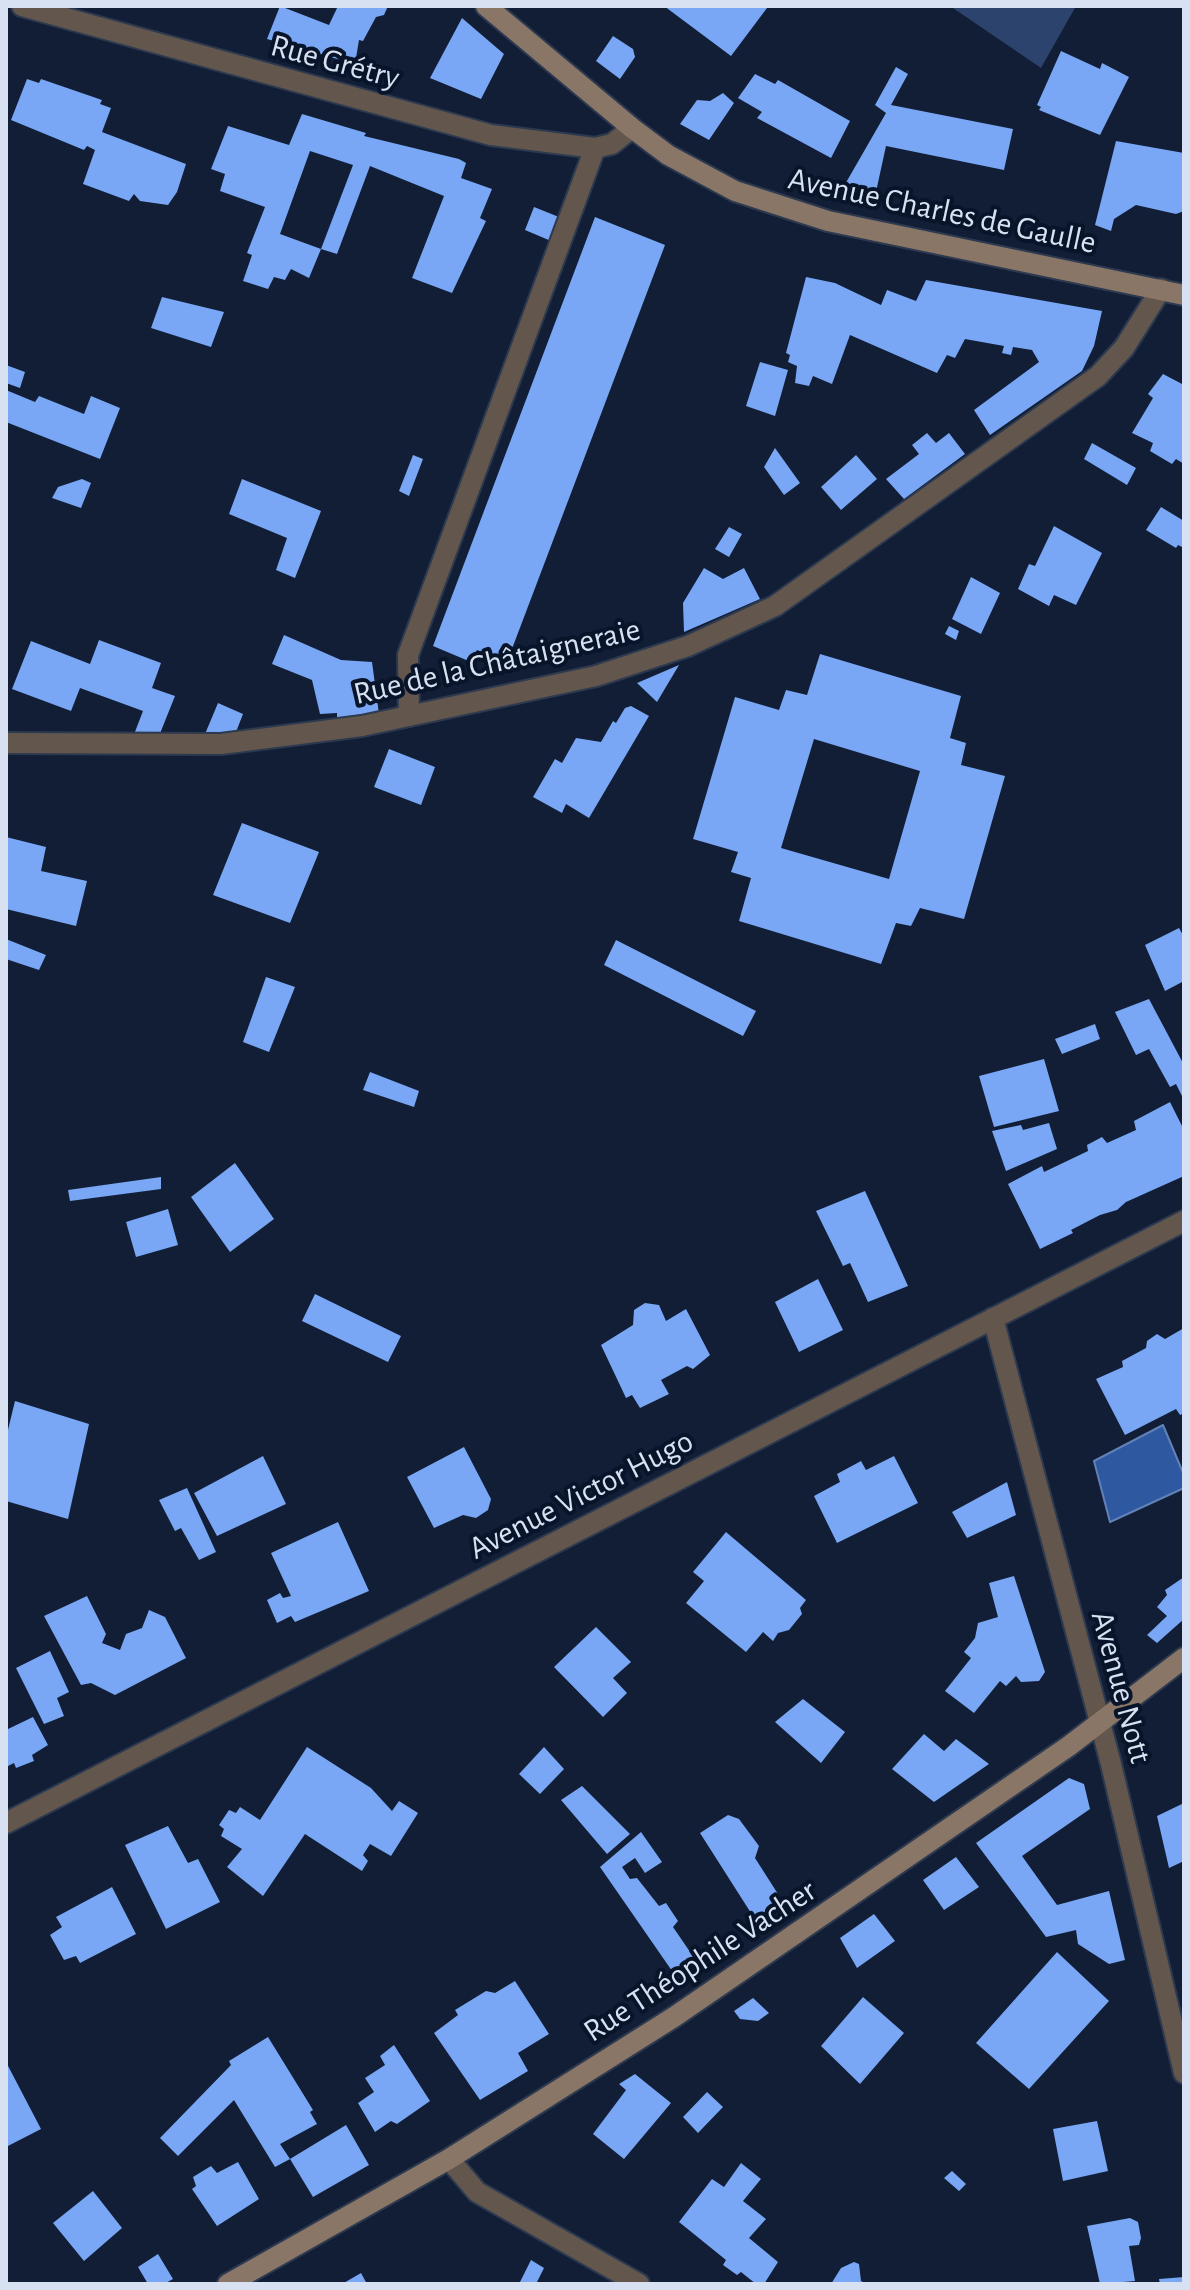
<!DOCTYPE html>
<meta charset="utf-8">
<style>
body{margin:0}
#map{position:relative;width:1190px;height:2290px;overflow:hidden;background:#111e35;font-family:"Alegreya Sans",sans-serif}
canvas{display:block}
.frame{position:absolute;inset:0;border:8px solid #d8e1f1;pointer-events:none}
</style>
<div id="map">
<canvas width="1190" height="2290"></canvas>
<div class="frame"></div>
</div>
<script>
const context = document.querySelector('canvas').getContext('2d');
context.lineJoin = 'round';
function fillPath(path, color) {
  context.fillStyle = color;
  context.fill(path, 'evenodd');
}
function poly(rows) {
  const path = new Path2D();
  for (const r of rows) {
    path.moveTo(r[0], r[1]);
    for (let i = 2; i < r.length; i += 2) path.lineTo(r[i], r[i + 1]);
  }
  return path;
}
function trace(path, color, width, dash) {
  context.strokeStyle = color;
  context.lineWidth = width;
  context.lineCap = dash ? 'butt' : 'round';
  context.setLineDash(dash || []);
  context.stroke(path);
}
function write(font, color, halo, rows, align = 'center') {
  context.font = font + ' "Alegreya Sans",sans-serif';
  context.lineWidth = 8;
  context.setLineDash([]);
  context.textBaseline = 'middle';
  context.strokeStyle = halo;
  context.fillStyle = color;
  for (const [text, x, y, turn = 0] of rows) {
    context.save();
    context.translate(x, y);
    context.rotate((+turn || 0) * Math.PI / 180);
    context.textAlign = isNaN(turn) ? turn : align;
    if (halo) context.strokeText(text, 0, 0);
    context.fillText(text, 0, 0);
    context.restore();
  }
}
const green = poly([
 [950,6,1076,6,1041,68]
]);
const water = poly([
 [1163,1425,1184,1475,1184,1488,1110,1522,1094,1461,1163,1425]
]);
const building = poly([
 [280,6,329,25,338,6,388,6,384,15,376,17,363,41,359,40,355,64,267,39],
 [664,6,765,6,767,8,731,56],
 [462,18,504,54,481,99,430,78],
 [613,36,633,49,635,57,620,79,596,61],
 [1061,51,1100,69,1102,63,1129,77,1100,135,1039,110,1041,107,1037,105],
 [896,67,908,74,891,105,1013,129,1004,170,886,146,874,201,840,193,886,113,875,105],
 [755,74,775,84,778,80,850,121,831,158,757,118,762,112,738,98],
 [27,79,39,83,41,79,102,100,100,104,111,108,102,132,186,164,177,192,168,205,140,201,134,194,129,201,83,184,95,150,87,146,84,150,11,120],
 [723,93,734,103,709,140,680,124,697,100,710,101],
 [302,114,366,133,364,136,459,159,466,163,461,178,492,189,480,218,486,221,452,293,412,278,444,196,370,166,337,254,321,249,353,165,310,151,280,234,321,249,309,278,291,269,285,280,274,277,268,289,243,281,252,255,247,253,265,207,220,191,225,174,211,169,228,126,289,145],
 [1116,141,1184,153,1184,211,1176,214,1136,205,1114,219,1111,231,1095,225],
 [534,207,559,217,551,241,525,230],
 [595,217,665,245,507,662,477,650,471,662,433,646],
 [806,277,835,283,881,305,887,290,916,301,926,280,1102,311,1094,346,1082,371,990,435,974,410,1039,362,1032,350,1013,347,1011,355,1002,353,1004,346,965,339,955,358,947,355,937,373,850,335,832,384,813,376,809,386,795,383,797,366,788,362,790,355,786,353],
 [162,297,224,312,211,347,151,328],
 [760,362,788,370,775,416,746,406],
 [6,365,25,372,20,388,6,383],
 [1163,374,1184,385,1184,464,1176,459,1172,464,1150,451,1153,443,1132,433,1153,398,1148,394],
 [6,390,35,402,39,396,84,414,91,396,120,408,100,459,6,422],
 [927,433,936,443,949,433,965,454,904,499,886,479,919,454,912,445],
 [1092,443,1136,468,1127,485,1084,459],
 [775,448,800,483,784,495,764,467],
 [413,455,423,459,409,496,399,491],
 [856,455,877,479,841,510,821,487],
 [82,479,91,483,81,508,52,498,58,487],
 [242,479,321,511,295,578,276,570,287,538,229,514],
 [1161,507,1184,521,1184,548,1178,545,1176,548,1146,530],
 [1054,526,1102,553,1076,605,1054,595,1049,606,1018,589,1029,564,1035,566],
 [729,527,742,534,729,557,715,549],
 [704,568,723,579,744,568,760,599,684,632,683,603],
 [971,577,1000,593,981,634,952,619],
 [949,626,959,631,956,640,945,634],
 [284,635,341,660,372,662,379,714,337,720,337,713,320,714,312,680,272,664],
 [99,640,161,663,152,688,175,696,159,736,133,737,143,711,80,688,71,711,12,689,31,641,90,664],
 [820,654,961,696,950,738,966,743,961,765,1005,776,964,919,920,908,911,926,896,923,881,964,739,921,751,878,731,872,738,852,693,839,735,697,779,710,786,690,807,695],
 [814,739,920,771,889,879,781,848],
 [679,665,657,702,637,683],
 [218,703,243,714,236,732,222,738,205,734],
 [631,706,649,716,589,818,566,804,562,813,533,797,555,759,562,763,576,738,601,742,613,721,616,723,625,708],
 [389,749,435,767,421,805,374,787],
 [242,823,319,852,290,923,213,895],
 [6,837,46,847,41,871,87,881,76,926,6,909],
 [1179,928,1184,937,1184,981,1165,991,1145,945],
 [6,939,46,955,39,970,6,959],
 [616,940,756,1011,743,1036,604,965],
 [266,977,295,987,269,1052,243,1042],
 [1149,999,1184,1065,1184,1100,1176,1084,1170,1087,1149,1049,1136,1055,1115,1012],
 [1095,1024,1100,1039,1062,1054,1055,1039],
 [1044,1059,1059,1111,994,1127,979,1076],
 [370,1072,419,1091,414,1107,363,1090],
 [1170,1102,1184,1130,1184,1176,1126,1202,1117,1210,1100,1215,1071,1230,1073,1233,1040,1249,1008,1184,1042,1166,1044,1172,1088,1151,1087,1145,1102,1137,1107,1143,1136,1130,1134,1121],
 [1049,1123,1057,1149,1006,1171,992,1131,1021,1125,1023,1130],
 [235,1163,274,1219,230,1252,191,1197],
 [161,1177,161,1189,70,1201,68,1190],
 [865,1191,908,1286,868,1302,850,1263,843,1266,816,1211],
 [168,1209,178,1245,136,1257,126,1222],
 [818,1279,843,1330,799,1352,775,1302],
 [315,1294,401,1336,388,1362,302,1321],
 [645,1303,659,1305,666,1321,686,1309,710,1355,693,1369,687,1366,661,1380,669,1394,640,1408,632,1395,626,1398,601,1345,633,1325,634,1310],
 [1184,1328,1184,1413,1180,1415,1176,1409,1125,1435,1096,1379,1123,1367,1122,1361,1146,1348,1147,1341,1157,1334,1165,1339],
 [15,1401,89,1424,68,1519,6,1501,6,1438],
 [464,1447,491,1499,488,1510,476,1518,463,1515,434,1528,407,1477],
 [263,1456,286,1504,217,1536,194,1493],
 [894,1456,918,1503,837,1543,814,1496,840,1482,837,1474,861,1461,866,1470],
 [1007,1482,1016,1515,967,1538,952,1512],
 [187,1488,216,1552,199,1560,181,1528,175,1531,159,1500],
 [338,1522,369,1591,295,1622,291,1616,277,1623,267,1600,280,1593,283,1598,291,1596,271,1553],
 [726,1532,806,1600,800,1608,802,1614,789,1630,778,1633,773,1641,763,1632,746,1652,686,1603,704,1581,693,1572],
 [1014,1576,1045,1672,1039,1681,1021,1682,1016,1676,1006,1686,1000,1681,974,1713,945,1691,971,1658,964,1652,975,1638,978,1623,998,1617,989,1583],
 [1184,1577,1184,1619,1157,1643,1147,1635,1167,1616,1157,1607,1167,1595,1165,1590],
 [87,1596,106,1634,102,1643,120,1650,126,1634,142,1628,149,1610,165,1617,186,1658,115,1695,91,1683,81,1685,44,1616],
 [596,1627,631,1662,613,1678,627,1693,603,1717,554,1667],
 [50,1651,69,1692,57,1698,64,1716,44,1724,16,1668],
 [803,1699,845,1732,821,1763,775,1722],
 [33,1717,48,1745,32,1755,34,1761,16,1768,14,1763,6,1767,6,1730],
 [924,1734,944,1751,956,1739,989,1764,934,1802,892,1769],
 [307,1747,371,1788,392,1811,399,1801,418,1813,391,1856,370,1844,363,1855,368,1861,362,1871,305,1834,263,1896,227,1867,242,1849,221,1836,224,1829,219,1825,229,1810,236,1813,240,1807,260,1820],
 [544,1747,564,1769,540,1794,519,1774],
 [1069,1778,1084,1784,1090,1809,1022,1856,1057,1905,1109,1891,1125,1960,1109,1964,1078,1944,1076,1930,1046,1937,976,1843],
 [582,1786,630,1834,607,1854,561,1800],
 [1184,1803,1184,1861,1169,1868,1157,1816],
 [728,1815,739,1819,759,1846,755,1858,785,1905,758,1924,700,1833],
 [168,1826,188,1863,198,1859,220,1902,166,1929,125,1845],
 [641,1832,662,1862,645,1873,635,1858,622,1867,630,1879,637,1878,659,1906,666,1903,678,1921,673,1927,699,1965,679,1981,600,1867],
 [956,1857,979,1887,944,1910,923,1880],
 [112,1887,136,1934,80,1963,76,1956,64,1960,50,1935,62,1927,56,1917],
 [874,1914,895,1941,857,1968,840,1938],
 [1057,1952,1109,2001,1029,2089,976,2043],
 [515,1981,549,2034,518,2053,528,2071,480,2100,434,2033,458,2015,455,2010,486,1991,495,1993],
 [863,1997,904,2033,860,2084,821,2046],
 [753,1998,769,2013,758,2021,740,2019,734,2011],
 [268,2037,313,2110,310,2112,317,2124,280,2144,290,2159,275,2167,234,2100,178,2156,160,2138,231,2065,229,2061],
 [394,2045,430,2101,397,2124,391,2121,375,2132,358,2103,374,2092,365,2078,385,2065,380,2056],
 [6,2062,41,2129,6,2147],
 [635,2074,671,2103,624,2159,593,2134,626,2090,619,2084],
 [707,2092,723,2107,698,2133,683,2117],
 [1097,2121,1108,2171,1063,2181,1053,2129],
 [346,2125,369,2165,313,2197,290,2159],
 [238,2162,259,2199,217,2226,192,2189,196,2186,193,2177,211,2166,217,2173],
 [741,2163,761,2179,743,2201,766,2219,749,2238,778,2262,764,2284,756,2284,741,2272,737,2275,723,2265,726,2260,679,2222,712,2179,724,2187],
 [952,2171,966,2184,959,2191,944,2178],
 [93,2191,122,2228,84,2261,53,2223],
 [1130,2218,1138,2222,1141,2238,1139,2245,1129,2246,1135,2281,1100,2284,1087,2226],
 [158,2254,173,2279,164,2284,148,2284,138,2267],
 [531,2260,544,2268,536,2284,519,2284],
 [854,2262,859,2264,861,2281,867,2284,831,2284,841,2268],
 [361,2273,367,2284,342,2284],
 [1184,2277,1184,2284,1160,2284,1159,2279]
]);
const service = poly([
 [409,716,408,655,595,148]
]);
const minor = poly([
 [22,6,491,135,595,148,612,144,632,128],
 [6,743,221,744,362,726,596,676,688,646,775,606,1098,376,1124,348,1161,289],
 [993,1318,1111,1764,1184,2073],
 [6,1823,1184,1221],
 [449,2159,477,2192,639,2284]
]);
const secondary = poly([
 [486,6,632,128,668,155,735,191,828,221,1184,295],
 [228,2284,449,2159,674,2017,1069,1746,1184,1658]
]);
const streetNames = [
 ["Rue Grétry",335,62,15],
 ["Avenue Charles de Gaulle",942,211,12],
 ["Rue de la Châtaigneraie",497,662,-13],
 ["Avenue Victor Hugo",581,1495,-27],
 ["Avenue Nott",1121,1687,75],
 ["Rue Théophile Vacher",700,1961,-33]
];
fillPath(green, '#2b436d');
fillPath(water, '#2e589f');
trace(water, '#6181b8', 2);
fillPath(building, '#79a7f5');
trace(service, '#2d394f', 24);
trace(minor, '#2d394f', 24);
trace(secondary, '#2d394f', 24);
trace(service, '#62564d', 20);
trace(minor, '#62564d', 20);
trace(secondary, '#897667', 20);
write('32px', '#d8e1f1', '#08142a', streetNames);
</script>
